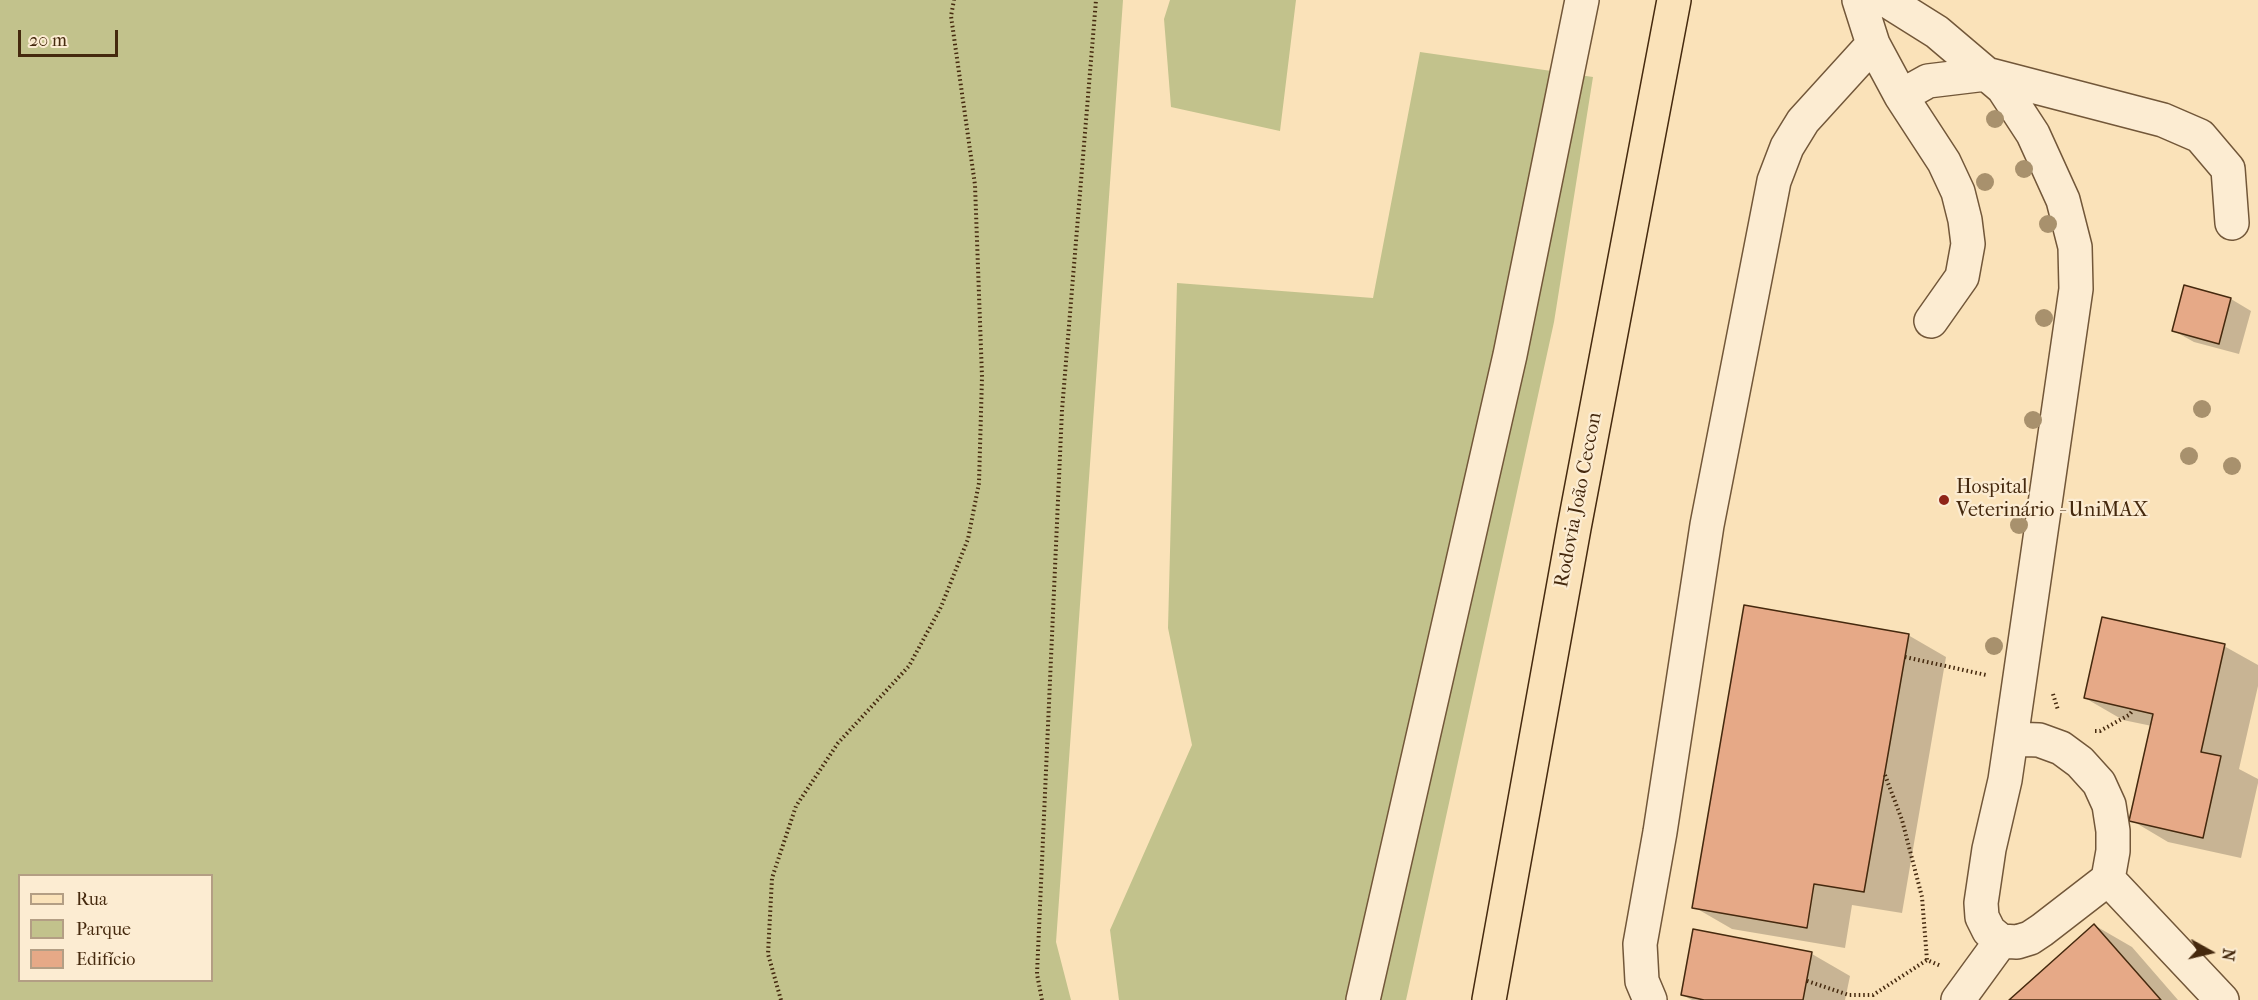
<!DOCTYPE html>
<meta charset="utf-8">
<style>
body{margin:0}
#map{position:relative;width:2258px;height:1000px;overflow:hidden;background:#fae2b9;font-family:"IM FELL French Canon",serif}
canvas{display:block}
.legend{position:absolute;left:18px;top:874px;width:195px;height:108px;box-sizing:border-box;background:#fcecd2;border:2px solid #b39e84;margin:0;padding:8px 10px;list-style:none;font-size:18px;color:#45290e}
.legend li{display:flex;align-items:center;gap:12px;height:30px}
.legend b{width:30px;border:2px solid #b39e84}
.north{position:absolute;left:2180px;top:922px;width:60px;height:60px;-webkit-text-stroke:4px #fcecd2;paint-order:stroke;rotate:98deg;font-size:16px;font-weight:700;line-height:24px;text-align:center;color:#45290e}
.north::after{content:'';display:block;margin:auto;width:21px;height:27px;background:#45290e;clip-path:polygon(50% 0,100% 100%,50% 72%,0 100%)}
.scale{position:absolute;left:18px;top:30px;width:100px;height:27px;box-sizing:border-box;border:3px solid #45290e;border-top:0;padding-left:8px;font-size:18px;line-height:21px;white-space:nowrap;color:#45290e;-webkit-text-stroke:4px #fcecd2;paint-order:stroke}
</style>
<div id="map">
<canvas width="2258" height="1000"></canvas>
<ul class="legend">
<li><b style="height:8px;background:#fae2b9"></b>Rua</li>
<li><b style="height:16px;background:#c2c28c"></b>Parque</li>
<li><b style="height:16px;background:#e6a987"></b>Edifício</li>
</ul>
<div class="north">N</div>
<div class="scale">20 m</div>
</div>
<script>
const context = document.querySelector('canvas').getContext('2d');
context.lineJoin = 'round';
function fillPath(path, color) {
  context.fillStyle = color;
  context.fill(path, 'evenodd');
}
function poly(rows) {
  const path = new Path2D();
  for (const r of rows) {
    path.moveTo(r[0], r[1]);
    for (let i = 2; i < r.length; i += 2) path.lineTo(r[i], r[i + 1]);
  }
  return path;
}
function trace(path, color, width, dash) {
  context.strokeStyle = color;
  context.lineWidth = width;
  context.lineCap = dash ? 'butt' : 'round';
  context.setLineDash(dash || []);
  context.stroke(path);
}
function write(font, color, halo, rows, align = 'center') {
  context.font = font + ' "IM FELL French Canon",serif';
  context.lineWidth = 4.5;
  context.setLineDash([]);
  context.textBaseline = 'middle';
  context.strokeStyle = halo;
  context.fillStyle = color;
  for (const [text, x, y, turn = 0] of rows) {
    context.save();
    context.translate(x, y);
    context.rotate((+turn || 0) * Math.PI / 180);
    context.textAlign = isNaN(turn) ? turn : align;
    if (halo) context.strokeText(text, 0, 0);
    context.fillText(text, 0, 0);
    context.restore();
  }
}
const green = poly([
 [0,0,1123,0,1056,942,1071,1000,0,1000],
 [20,876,212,876,212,980,20,980],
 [1170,0,1296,0,1280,131,1171,107,1164,19],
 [1420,52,1593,77,1554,322,1406,1000,1119,1000,1110,930,1192,745,1168,628,1177,283,1373,298]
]);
const shadow = poly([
 [2231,299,2251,311,2239,354,2194,342,2174,331],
 [1908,635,1946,657,1902,913,1852,905,1845,948,1732,929,1694,907],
 [2224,646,2258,665,2258,686,2239,769,2258,779,2258,783,2241,858,2168,842,2131,820,2152,726,2123,720,2085,698],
 [2094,925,2132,947,2178,1000,2011,1000],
 [1694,931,1812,954,1850,976,1845,1000,1692,1000,1682,995]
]);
const building = poly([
 [2184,285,2231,298,2219,344,2172,331,2184,285],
 [1744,605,1909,634,1864,892,1814,884,1807,928,1692,908,1744,605],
 [2102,617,2225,644,2201,752,2221,756,2203,838,2129,821,2153,714,2084,698,2102,617],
 [2094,924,2161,1000,2009,1000,2094,924],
 [1693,929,1812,952,1803,1000,1704,1000,1681,995,1693,929]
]);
const path = poly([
 [1905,657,1986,675],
 [2053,694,2058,710],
 [2095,731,2100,731,2129,715,2133,710],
 [1885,775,1902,820,1922,897,1927,960,1941,966],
 [1807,981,1849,995,1873,995,1927,960],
 [781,1000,768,954,772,878,796,806,838,743,909,666,941,607,968,539,979,483,982,377,975,185,951,16,954,0],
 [1042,1000,1037,974,1062,410,1096,0]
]);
const minor = poly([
 [1859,0,1873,44],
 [1886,0,1937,32,2003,88,2033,134,2063,200,2075,247,2076,289,2011,739],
 [1901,96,1944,162,1958,192,1965,220,1968,244,1962,277,1931,321],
 [2011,739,2039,740,2061,748,2080,762,2099,783,2109,805,2113,831,2113,851,2108,879,2042,930,2030,938,2017,942,2001,941,1989,931,1982,917,1981,903,1989,849,2005,780,2011,739],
 [2108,879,2222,1000],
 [1363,1000,1510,355,1582,0],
 [1650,1000,1642,981,1640,944,1660,832,1707,525,1774,181,1787,147,1803,121,1873,44,1901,96,1928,81,1986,74,2163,120,2200,136,2228,169,2232,223],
 [1958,1000,2001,941]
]);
const major = poly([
 [1489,1000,1574,528,1674,0]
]);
const trees = [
 [1995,119],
 [2024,169],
 [1985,182],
 [2048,224],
 [2044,318],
 [2202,409],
 [2033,420],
 [2189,456],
 [2232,466],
 [2019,525],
 [1994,646]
];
const markers = [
 [1944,500,6,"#8f2418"]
];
const poiNames = [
 ["Hospital",1956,488],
 ["Veterinário - UniMAX",1956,511]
];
const streetNames = [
 ["Rodovia João Ceccon",1579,500,-79]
];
fillPath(green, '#c2c28c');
fillPath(shadow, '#0003');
fillPath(building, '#e6a987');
trace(building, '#45290e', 1.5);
trace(minor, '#725739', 36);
trace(major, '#45290e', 36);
trace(path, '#45290e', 4, [1.5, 3]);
trace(minor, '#fcecd2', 33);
trace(major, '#fae2b9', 33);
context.fillStyle = '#a8916d';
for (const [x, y] of trees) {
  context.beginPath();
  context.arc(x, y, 9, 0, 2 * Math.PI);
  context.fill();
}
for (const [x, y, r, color] of markers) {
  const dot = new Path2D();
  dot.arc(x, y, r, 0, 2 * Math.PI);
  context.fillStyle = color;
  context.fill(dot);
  trace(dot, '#fcecd2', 2);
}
write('20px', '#45290e', '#fcecd2', poiNames, 'left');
write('20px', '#45290e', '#fcecd2', streetNames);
</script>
